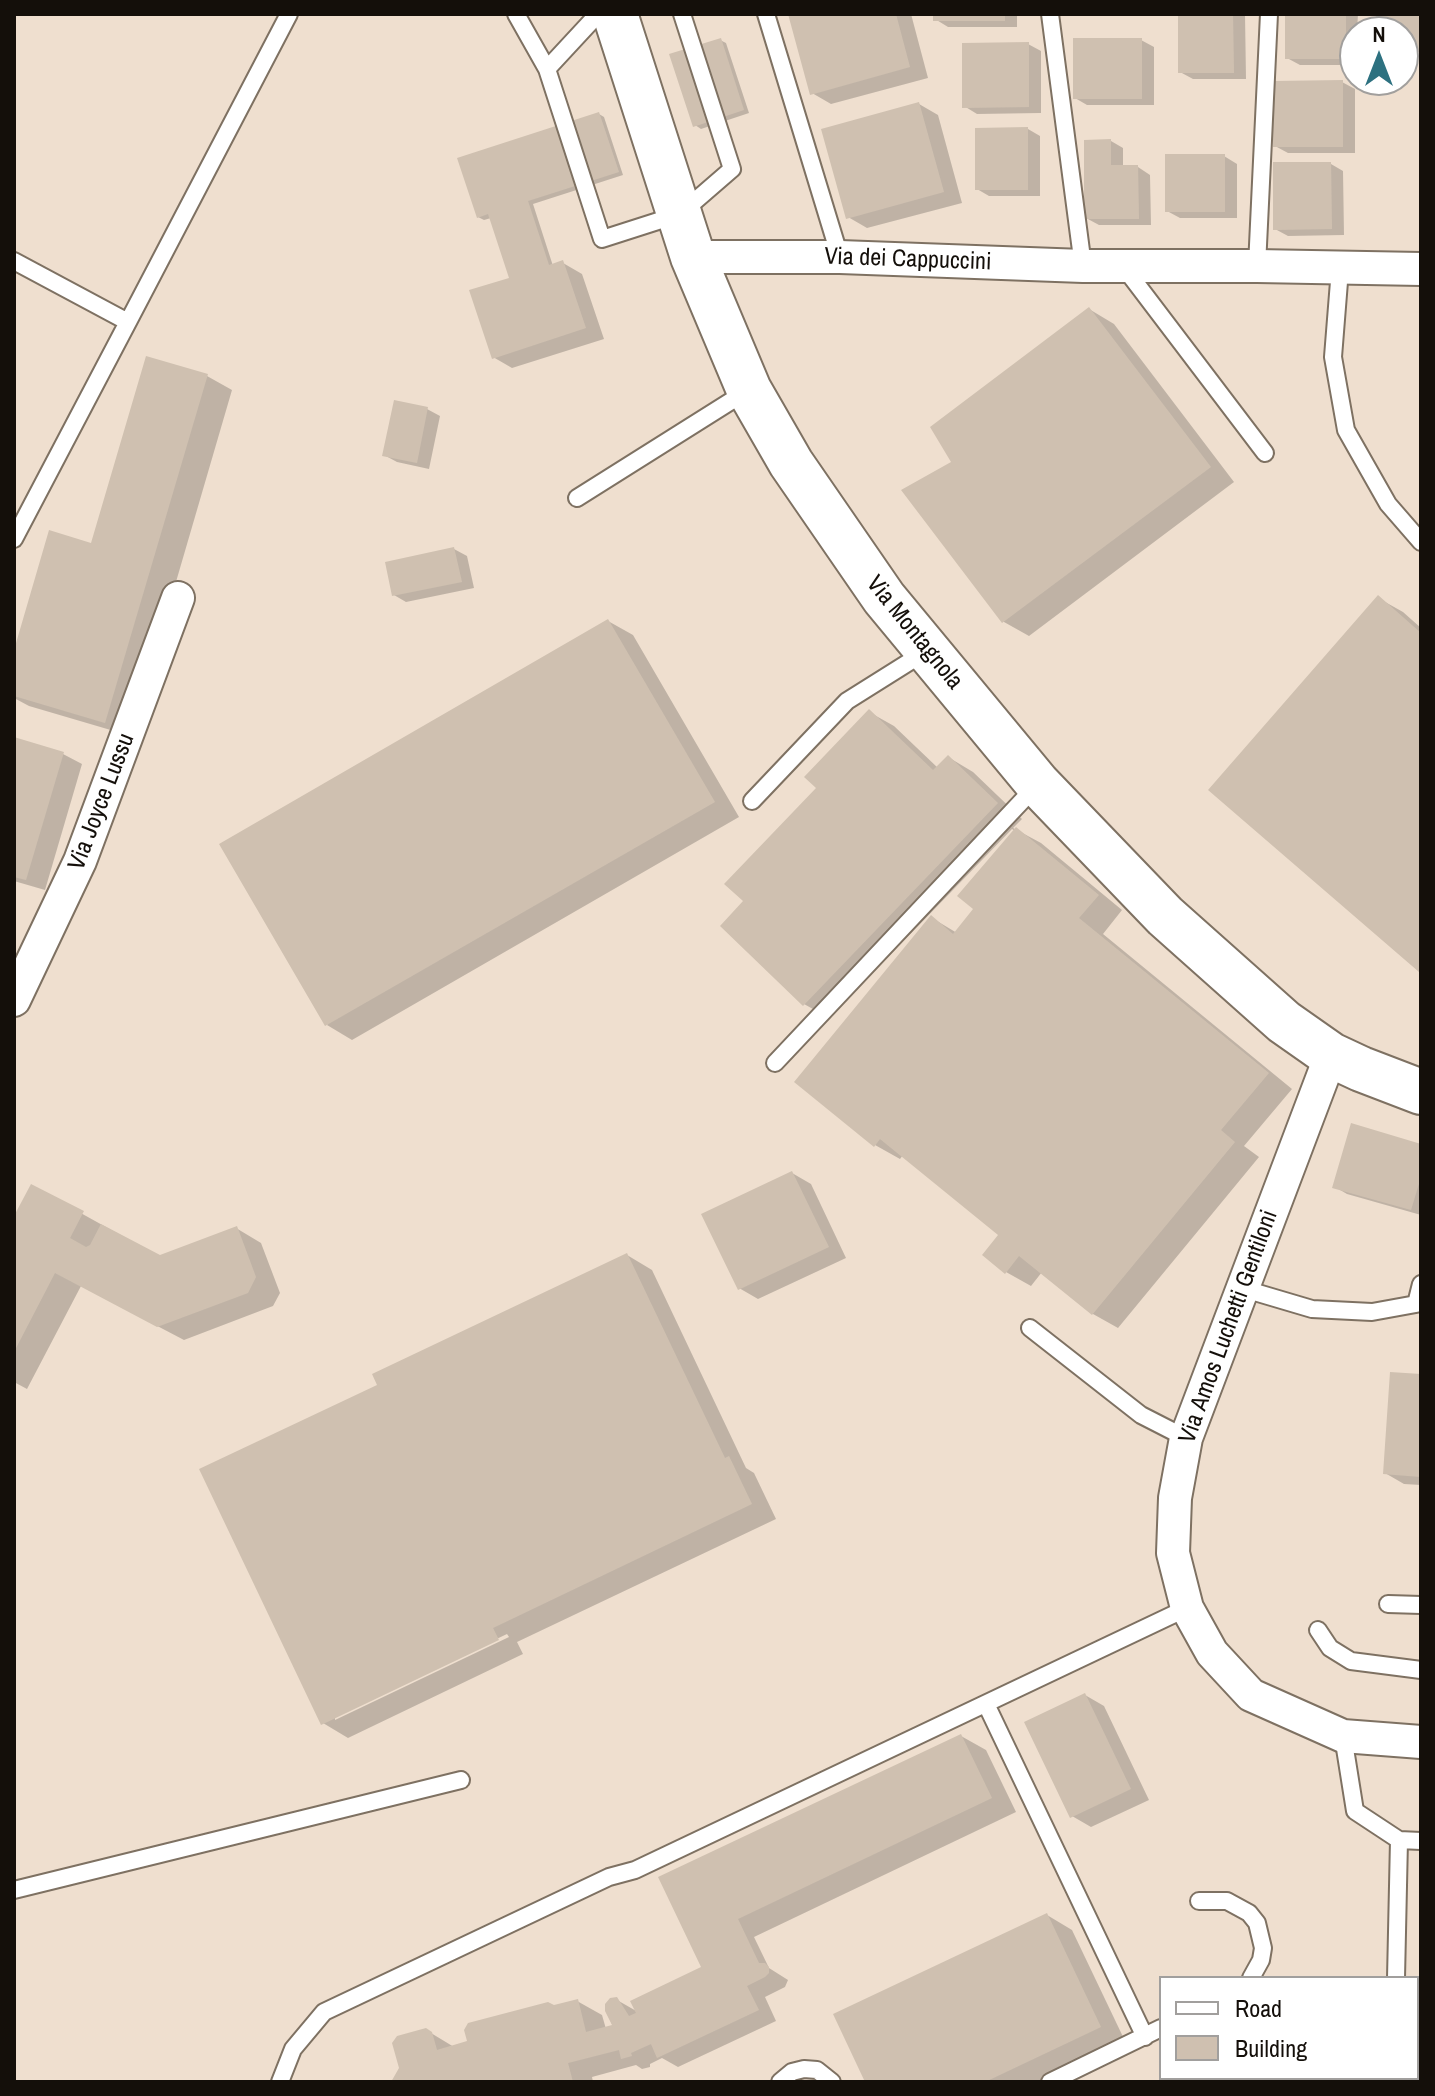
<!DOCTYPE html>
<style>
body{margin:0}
#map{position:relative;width:1435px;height:2096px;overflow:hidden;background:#efdfcf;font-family:"Archivo Narrow",sans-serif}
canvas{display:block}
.frame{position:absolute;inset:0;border:16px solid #140f0a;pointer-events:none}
.legend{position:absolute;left:1159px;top:1976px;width:260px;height:104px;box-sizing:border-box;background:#fff;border:2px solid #a19f9d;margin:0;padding:10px 14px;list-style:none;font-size:24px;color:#140f0a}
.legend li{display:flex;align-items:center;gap:16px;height:40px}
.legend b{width:40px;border:2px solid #a19f9d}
.north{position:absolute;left:1339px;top:16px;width:80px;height:80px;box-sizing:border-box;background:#fff;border:2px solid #a19f9d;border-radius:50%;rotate:0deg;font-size:22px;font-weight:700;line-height:32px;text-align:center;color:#140f0a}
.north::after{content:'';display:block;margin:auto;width:28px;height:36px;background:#2d7180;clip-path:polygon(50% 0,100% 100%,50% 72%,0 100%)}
</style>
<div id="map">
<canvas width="1435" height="2096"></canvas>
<div class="frame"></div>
<ul class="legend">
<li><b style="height:10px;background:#fff"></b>Road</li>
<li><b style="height:22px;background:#cfc0b0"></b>Building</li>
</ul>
<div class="north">N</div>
</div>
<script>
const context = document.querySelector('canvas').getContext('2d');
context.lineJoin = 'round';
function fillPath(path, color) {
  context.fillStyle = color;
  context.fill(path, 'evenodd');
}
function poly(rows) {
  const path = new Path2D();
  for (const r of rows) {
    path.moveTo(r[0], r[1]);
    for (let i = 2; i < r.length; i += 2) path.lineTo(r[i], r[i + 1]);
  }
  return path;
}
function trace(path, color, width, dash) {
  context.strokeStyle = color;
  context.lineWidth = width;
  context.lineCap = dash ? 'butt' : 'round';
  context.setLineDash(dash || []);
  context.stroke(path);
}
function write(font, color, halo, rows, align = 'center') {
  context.font = font + ' "Archivo Narrow",sans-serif';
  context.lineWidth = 8;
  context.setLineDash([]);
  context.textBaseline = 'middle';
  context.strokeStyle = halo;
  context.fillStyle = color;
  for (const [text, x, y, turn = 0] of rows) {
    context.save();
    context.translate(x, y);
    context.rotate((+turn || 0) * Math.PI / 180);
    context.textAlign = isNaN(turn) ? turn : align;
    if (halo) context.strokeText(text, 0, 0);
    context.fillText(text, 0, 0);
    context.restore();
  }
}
const shadow = poly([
 [790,14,911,14,928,78,831,104,812,93],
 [935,14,1017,14,1017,27,948,27,935,19],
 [1180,14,1245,14,1246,79,1193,79,1180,72],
 [1287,14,1358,14,1355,65,1300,65,1287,58],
 [720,40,726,43,749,113,701,129,695,125],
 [1141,40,1154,47,1154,105,1087,105,1075,98],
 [1028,44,1041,51,1041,113,977,114,964,106],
 [1342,82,1355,89,1355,153,1288,153,1275,146],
 [919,104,938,115,962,203,867,228,848,217],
 [599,114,604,117,623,175,533,204,553,266,563,263,582,274,604,339,512,368,493,357,511,279,491,218,484,220,478,217],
 [1028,129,1040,136,1040,196,989,196,977,189],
 [1111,141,1123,148,1123,167,1138,167,1150,175,1151,225,1099,225,1086,218],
 [1224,156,1237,164,1237,218,1180,218,1167,211],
 [1331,164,1343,171,1344,235,1288,236,1275,229],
 [1089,309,1114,324,1234,482,1029,636,1004,622,904,491,954,463],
 [207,376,232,390,131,736,29,706,14,698,14,658],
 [427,409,440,416,429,469,397,462,384,455],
 [454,549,467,556,474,588,406,602,394,595],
 [1378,598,1403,612,1421,628,1421,971,1211,790],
 [608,621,633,635,739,817,352,1040,327,1025],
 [869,712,894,726,938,768,948,757,973,772,1022,819,1013,828,1041,843,1122,910,1103,934,1292,1089,1244,1146,1259,1157,1118,1328,1093,1314,1042,1272,1031,1286,1006,1272,1001,1235,903,1155,900,1159,875,1145,932,918,957,933,976,909,1015,831,1012,829,829,1018,804,1004,746,901],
 [14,739,63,754,82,764,45,890,14,881],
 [1421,1146,1421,1215,1347,1194,1335,1187],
 [792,1173,811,1184,846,1258,758,1299,739,1288],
 [32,1186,160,1257,236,1228,261,1243,280,1293,273,1306,184,1340,81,1286,27,1389,14,1382,14,1220],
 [627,1255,652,1270,746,1468,754,1473,776,1519,517,1642,523,1654,348,1738,323,1723,380,1386],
 [507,1634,509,1637,335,1720,335,1716],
 [1421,1376,1421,1485,1404,1484,1385,1473],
 [1085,1695,1104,1706,1149,1800,1091,1827,1072,1816],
 [961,1736,986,1750,1016,1812,754,1937,769,1968,788,1980,785,1987,765,1997,776,2021,678,2067,662,2058,650,2064,650,2067,642,2069,636,2065,592,2077,593,2082,393,2082,426,2030,454,2047,577,2001,602,2015,606,2029,613,2027,607,2011,617,2000,638,2012,705,1967,661,1878],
 [1047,1915,1072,1930,1125,2041,1039,2082,868,2082]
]);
const building = poly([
 [788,14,896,14,910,67,810,95],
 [933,14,1005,14,1005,21,933,21],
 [1178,14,1233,14,1234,73,1178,73],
 [1285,14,1346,14,1346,59,1285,59],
 [1377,14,1421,14,1421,53,1403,45,1403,32,1370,32],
 [721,38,744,110,693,127,669,54],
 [1073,38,1142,38,1142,99,1073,99],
 [1029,42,1029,107,962,108,962,43],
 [1343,80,1343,147,1273,147,1273,81],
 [919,102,944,192,846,219,821,129],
 [599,112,619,172,528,201,549,265,563,260,586,328,492,359,469,290,509,278,488,214,477,218,457,158],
 [1028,127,1028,190,975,190,975,128],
 [1111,139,1111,165,1138,165,1139,219,1084,219,1084,140],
 [1165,154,1225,154,1225,212,1165,212],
 [1273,162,1331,162,1332,229,1273,230],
 [1089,307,1211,467,1002,623,901,490,951,462,930,427],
 [146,356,208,374,105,723,14,696,14,650,49,530,91,543],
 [394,400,428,407,417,463,382,456],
 [454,547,462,582,392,596,385,562],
 [1378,595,1421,633,1419,972,1208,790],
 [608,619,715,802,325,1026,219,844],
 [869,709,933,770,948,755,998,803,803,1006,720,926,743,901,724,884,816,788,804,777],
 [14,737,64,752,26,880,14,877],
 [1016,827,1099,895,1079,918,1269,1073,1221,1130,1235,1142,1092,1315,1019,1256,1005,1274,982,1255,998,1235,880,1139,874,1147,794,1082,931,915,953,934,973,909,957,896],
 [1351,1123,1421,1144,1421,1177,1411,1210,1332,1188],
 [792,1171,829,1247,738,1290,701,1214],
 [31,1184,84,1211,70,1238,86,1247,90,1245,101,1224,160,1255,237,1226,256,1277,248,1293,157,1327,55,1273,14,1352,14,1216],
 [627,1253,725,1458,729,1456,752,1504,493,1628,499,1640,321,1725,199,1469,377,1385,372,1374],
 [1390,1372,1421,1374,1421,1477,1383,1474],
 [1085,1693,1131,1789,1070,1818,1024,1722],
 [961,1734,992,1798,738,1919,759,1963,765,1963,769,1967,769,1973,765,1977,747,1986,759,2010,657,2058,651,2044,631,2053,632,2056,621,2059,619,2050,568,2063,573,2082,391,2082,399,2068,392,2043,397,2036,426,2028,432,2032,437,2050,467,2041,464,2030,468,2023,548,2002,554,2005,578,1999,586,2032,612,2025,605,2011,605,2004,610,1998,617,1997,629,2016,636,2013,630,2001,701,1967,658,1877],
 [1047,1913,1101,2027,985,2082,865,2082,833,2014]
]);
const service = poly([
 [516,14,547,69],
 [598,14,547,69,602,239,680,214,732,169,682,14],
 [766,14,840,257],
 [1050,14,1083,266],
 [14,261,128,322,289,14],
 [1123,266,1265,453],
 [1257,266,1269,14],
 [1340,269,1333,357,1346,430,1388,504,1421,542],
 [577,498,747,391],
 [14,539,128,322],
 [752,801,847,701,925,652],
 [775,1063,1037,785],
 [1241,1288,1312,1309,1372,1312,1416,1304,1421,1284],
 [1030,1328,1141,1415,1186,1438],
 [1388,1604,1421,1605],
 [1318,1630,1330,1648,1351,1661,1421,1670],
 [986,1704,1145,2037],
 [1343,1736,1355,1811,1399,1840,1421,1841],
 [14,1890,461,1780],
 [1199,1901,1227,1901,1249,1913,1257,1923,1263,1948,1261,1960,1251,1978],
 [1396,1978,1399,1840],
 [1417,2063,1421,2064],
 [280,2082,293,2049,324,2012,609,1877,635,1870,1187,1608],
 [780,2082,792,2072,804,2069,817,2070,832,2082],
 [1050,2082,1161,2028],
 [1384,2082,1386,2078]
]);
const minor = poly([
 [693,257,840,257,1083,266,1257,266,1421,269],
 [14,1000,80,861,178,598],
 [1331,1055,1186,1438,1175,1498,1173,1553,1187,1608,1212,1653,1251,1695,1343,1736,1421,1742]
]);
const secondary = poly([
 [615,14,693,257,749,390,791,463,884,598,1038,784,1165,916,1284,1022,1331,1055,1361,1069,1421,1092]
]);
const streetNames = [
 ["Via dei Cappuccini",908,260,2],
 ["Via Montagnola",914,633,51],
 ["Via Joyce Lussu",102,802,-69],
 ["Via Amos Luchetti Gentiloni",1229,1327,-70]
];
fillPath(shadow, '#0003');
fillPath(building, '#cfc0b0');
trace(service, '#7e7162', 20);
trace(minor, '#7e7162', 36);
trace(secondary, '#7e7162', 48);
trace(service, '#fff', 16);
trace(minor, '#fff', 32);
trace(secondary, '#fff', 44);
write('24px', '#140f0a', '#fff', streetNames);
</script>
